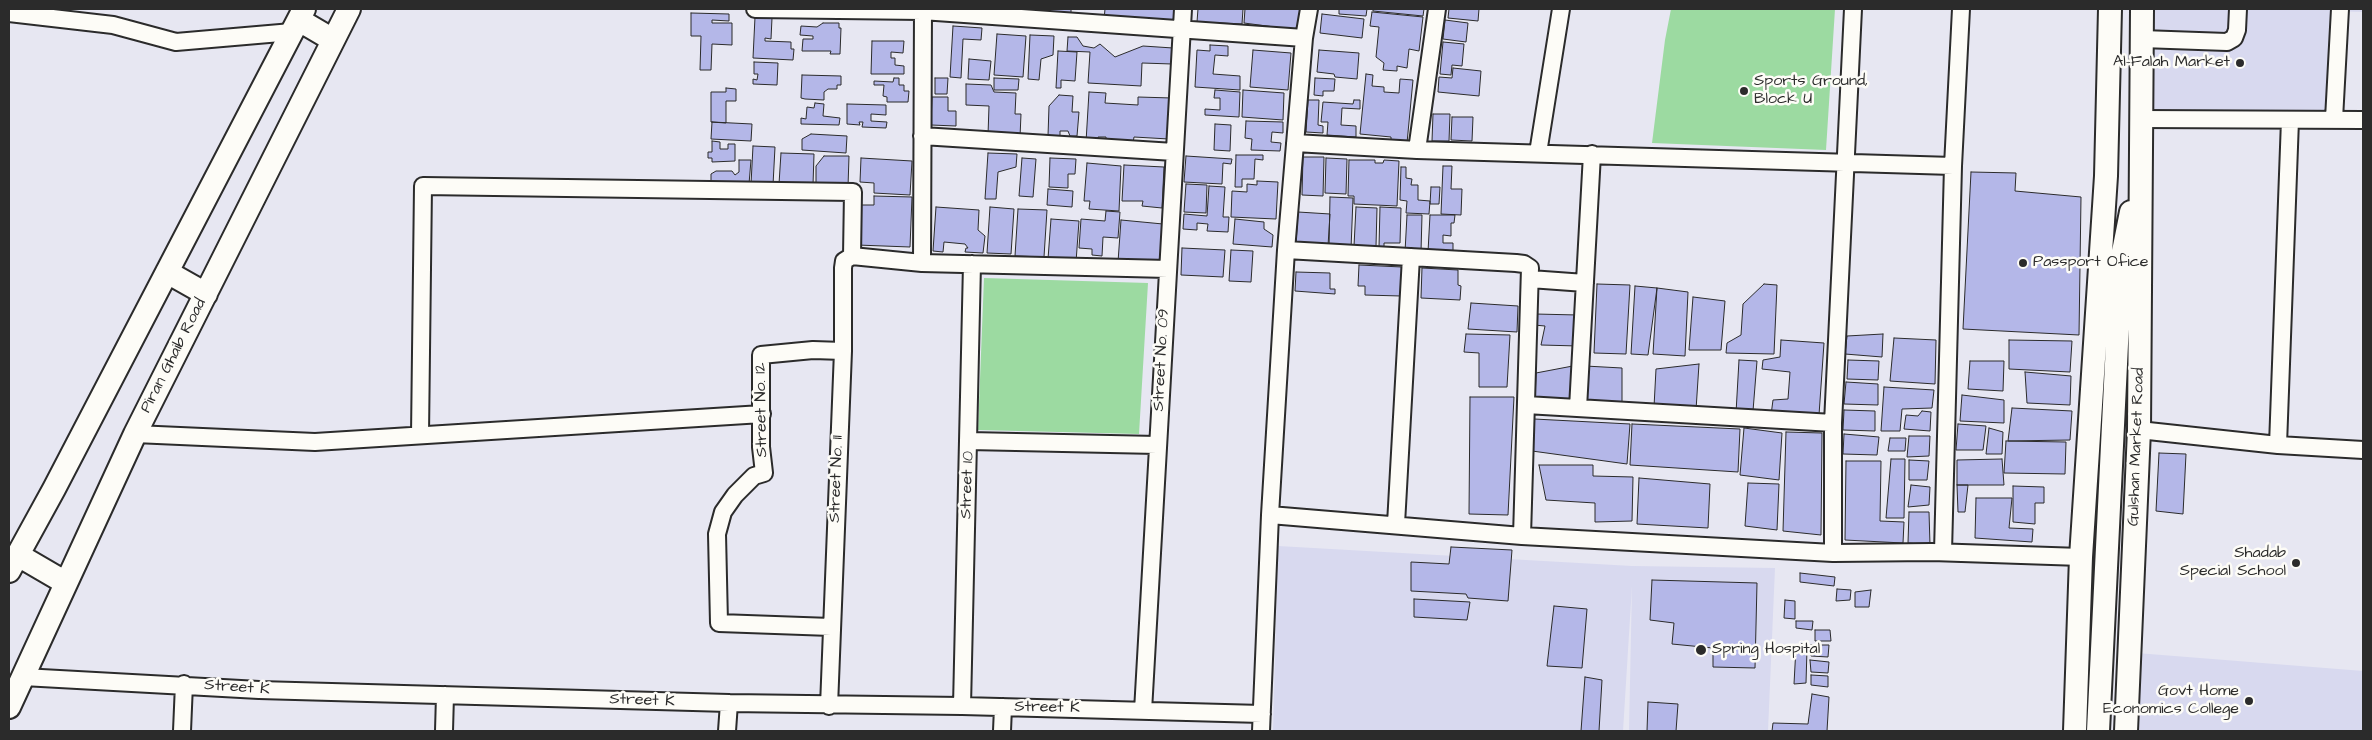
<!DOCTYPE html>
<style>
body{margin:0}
#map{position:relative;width:2372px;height:740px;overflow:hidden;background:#e7e7f2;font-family:"Architects Daughter",sans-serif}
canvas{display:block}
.frame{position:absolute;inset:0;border:10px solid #2b2b2b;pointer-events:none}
</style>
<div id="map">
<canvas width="2372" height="740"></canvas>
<div class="frame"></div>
</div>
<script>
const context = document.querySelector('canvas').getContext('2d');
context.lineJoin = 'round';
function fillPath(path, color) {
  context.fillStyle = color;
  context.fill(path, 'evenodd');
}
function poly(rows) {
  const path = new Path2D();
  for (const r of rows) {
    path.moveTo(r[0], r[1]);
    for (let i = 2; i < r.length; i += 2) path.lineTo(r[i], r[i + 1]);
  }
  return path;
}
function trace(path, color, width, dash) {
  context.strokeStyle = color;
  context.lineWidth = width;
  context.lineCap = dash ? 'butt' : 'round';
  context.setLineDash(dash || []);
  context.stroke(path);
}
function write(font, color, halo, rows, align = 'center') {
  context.font = font + ' "Architects Daughter",sans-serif';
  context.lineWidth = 5;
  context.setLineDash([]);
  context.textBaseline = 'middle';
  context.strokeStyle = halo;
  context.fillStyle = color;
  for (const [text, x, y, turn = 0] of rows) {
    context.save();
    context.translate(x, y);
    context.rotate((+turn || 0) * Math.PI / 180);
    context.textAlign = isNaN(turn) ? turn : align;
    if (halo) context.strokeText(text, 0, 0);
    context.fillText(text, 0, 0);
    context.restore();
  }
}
const built = poly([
 [2151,9,2363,9,2363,12,2333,11,2329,114,2148,114],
 [1278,546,1632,566,1775,568,1768,731,1629,731,1632,586,1623,731,1273,731],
 [2137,653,2363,671,2363,731,2135,731]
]);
const green = poly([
 [1671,9,1835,9,1826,150,1652,143,1665,40],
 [984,278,1148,283,1139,434,978,430]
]);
const building = poly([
 [1007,9,1037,9,1037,13,1007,11,1007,9],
 [1042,9,1071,9,1071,16,1042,15,1042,9],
 [1105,9,1180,9,1179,24,1104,20,1105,9],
 [1198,9,1243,9,1242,24,1197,22,1198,9],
 [1245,9,1300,9,1297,30,1244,23,1245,9],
 [1339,9,1367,9,1366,16,1339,14,1339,9],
 [1373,9,1424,9,1423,16,1373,11,1373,9],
 [1449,9,1479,9,1478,21,1448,18,1449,9],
 [1372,12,1423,17,1419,51,1409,49,1407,68,1397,66,1397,71,1383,70,1384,63,1376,57,1379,27,1370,26,1372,12],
 [691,13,729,14,729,21,712,20,712,23,732,23,732,45,712,44,711,70,700,70,701,36,691,36,691,13],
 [1322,14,1364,19,1362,38,1320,33,1322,14],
 [755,17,772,18,771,39,765,38,765,41,791,42,791,49,794,49,793,60,753,58,755,17],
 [1445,20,1468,23,1466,42,1443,39,1445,20],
 [823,23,839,23,839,28,841,28,840,54,830,54,831,51,802,51,803,39,813,39,813,36,800,35,801,26,817,27,823,23],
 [953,26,982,28,981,40,963,39,961,78,950,77,953,26],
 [997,34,1026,36,1023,77,994,75,997,34],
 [1030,35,1054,36,1053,55,1041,59,1039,80,1028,79,1030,35],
 [1068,37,1077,37,1083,46,1094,48,1100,44,1115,57,1143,46,1173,48,1172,64,1142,63,1141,86,1088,83,1090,52,1067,51,1068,37],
 [872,41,904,41,903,53,891,52,891,58,895,58,895,65,904,66,904,74,871,74,872,41],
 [1443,42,1464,44,1462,66,1452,65,1451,75,1440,74,1443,42],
 [1210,45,1228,46,1228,56,1215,55,1213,74,1240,76,1240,90,1195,87,1197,50,1210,51,1210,45],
 [1253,50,1291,53,1288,90,1250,87,1253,50],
 [1319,50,1359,53,1357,79,1335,77,1334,74,1317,72,1319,50],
 [1058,51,1077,52,1075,81,1061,80,1061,88,1056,88,1058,51],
 [969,59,991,61,989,80,968,79,969,59],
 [754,62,778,63,777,85,753,84,753,79,757,80,758,74,754,74,754,62],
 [1453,68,1481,71,1479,96,1438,92,1439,77,1452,78,1453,68],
 [1366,74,1373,75,1372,86,1384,87,1384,92,1399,93,1400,79,1413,80,1407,143,1391,141,1391,137,1360,134,1366,74],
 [802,75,841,76,841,85,837,85,837,89,828,89,824,92,824,100,805,99,801,98,802,75],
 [894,78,899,78,899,85,904,85,904,91,909,91,908,102,887,102,887,97,883,96,884,85,874,85,874,81,893,82,894,78],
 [935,78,948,78,947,94,935,94,935,78],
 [994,78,1019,79,1018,90,994,90,994,78],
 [1315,78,1335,79,1334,91,1323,91,1323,96,1314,95,1315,78],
 [966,84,991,85,994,92,1016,93,1015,114,1021,114,1020,137,988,135,989,106,966,105,966,84],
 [726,88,736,89,736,101,726,101,726,123,711,122,711,92,726,92,726,88],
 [1215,90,1240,92,1239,117,1205,115,1205,109,1220,110,1220,98,1214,98,1215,90],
 [1243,90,1284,93,1283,120,1242,117,1243,90],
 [1089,92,1106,93,1105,103,1138,105,1138,97,1172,98,1169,139,1134,137,1133,143,1106,141,1106,137,1098,137,1098,143,1086,142,1089,92],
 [1059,95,1073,96,1072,112,1079,112,1077,136,1070,136,1068,131,1060,131,1060,136,1048,136,1049,106,1059,95],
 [932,97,948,97,948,111,956,111,956,126,931,125,932,97],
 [1308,100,1319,100,1318,125,1323,126,1323,133,1306,132,1308,100],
 [1354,100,1360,100,1360,109,1342,108,1341,125,1356,126,1356,137,1327,135,1328,122,1321,122,1323,102,1353,104,1354,100],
 [815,103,824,104,823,116,840,118,839,125,801,124,801,118,806,119,807,107,814,108,815,103],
 [847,104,886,105,886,115,871,114,871,121,887,122,886,128,862,127,863,122,859,122,860,125,847,124,847,104],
 [1433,114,1450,114,1449,141,1432,141,1433,114],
 [1452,117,1473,117,1472,141,1451,140,1452,117],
 [1246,121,1283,122,1283,133,1272,132,1271,142,1281,143,1280,151,1251,150,1252,139,1245,138,1246,121],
 [712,122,752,124,751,141,711,139,712,122],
 [1215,124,1231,125,1230,151,1214,150,1215,124],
 [811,134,847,136,846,153,802,150,802,139,811,134],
 [712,141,720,142,720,149,728,149,728,144,735,144,735,161,712,162,712,158,708,158,708,152,712,152,712,141],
 [753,146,775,147,773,185,751,184,753,146],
 [781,153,814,154,813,185,779,184,781,153],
 [988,153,1017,154,1016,167,998,172,996,199,985,199,988,153],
 [1236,155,1263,155,1263,160,1255,159,1254,179,1242,179,1242,187,1235,187,1236,155],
 [824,156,849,156,848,187,816,186,816,166,824,156],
 [1186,156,1232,159,1231,164,1223,163,1222,184,1184,182,1186,156],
 [1303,157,1324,157,1323,196,1302,195,1303,157],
 [861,158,912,161,910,195,874,193,874,183,860,182,861,158],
 [1022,158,1036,159,1033,197,1019,196,1022,158],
 [1050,158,1076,159,1075,174,1068,174,1068,188,1049,187,1050,158],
 [1326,158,1347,159,1346,194,1325,193,1326,158],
 [739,160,751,160,749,184,711,185,711,174,716,171,732,171,735,175,739,172,739,160],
 [1349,160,1375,160,1375,163,1383,163,1384,160,1399,161,1397,206,1354,204,1354,196,1348,196,1349,160],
 [1087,163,1121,166,1119,211,1089,209,1090,201,1084,201,1087,163],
 [1124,165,1164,167,1162,208,1142,206,1143,201,1122,201,1124,165],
 [1443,166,1452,166,1451,189,1462,189,1461,215,1441,214,1443,166],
 [1401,167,1406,167,1406,178,1412,179,1411,185,1418,185,1418,200,1430,201,1429,214,1406,213,1407,201,1400,200,1401,167],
 [1971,172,2016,173,2015,191,2081,197,2079,335,1963,329,1971,172],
 [1257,181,1278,182,1276,219,1231,217,1232,191,1247,192,1247,184,1257,185,1257,181],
 [1186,184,1207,185,1206,213,1184,212,1186,184],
 [1209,186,1225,187,1223,217,1229,217,1228,232,1207,231,1208,224,1197,223,1197,230,1183,229,1184,214,1207,216,1209,186],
 [1431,187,1440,187,1439,204,1430,204,1431,187],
 [1048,189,1073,191,1072,207,1047,205,1048,189],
 [874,196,912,197,910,247,857,245,859,205,874,205,874,196],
 [1330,197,1353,198,1351,249,1329,248,1330,197],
 [936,207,979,210,978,230,985,236,983,253,965,252,966,248,968,248,965,244,944,242,943,252,933,251,936,207],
 [990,207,1014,209,1011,254,987,253,990,207],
 [1356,207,1377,208,1376,246,1354,246,1356,207],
 [1380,207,1401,208,1400,243,1384,243,1384,248,1379,247,1380,207],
 [1018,209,1047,210,1044,257,1015,256,1018,209],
 [1106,211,1120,212,1118,238,1103,237,1102,256,1092,255,1092,249,1079,248,1081,219,1105,221,1106,211],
 [1298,212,1330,214,1328,246,1296,244,1298,212],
 [1407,215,1422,215,1421,252,1405,252,1407,215],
 [1430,215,1455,215,1454,223,1451,223,1451,236,1443,235,1443,243,1453,243,1453,253,1428,252,1430,215],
 [1051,219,1079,221,1076,262,1048,259,1051,219],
 [1235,219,1264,222,1264,229,1273,235,1272,247,1233,244,1235,219],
 [1121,220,1163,224,1160,265,1118,262,1121,220],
 [1182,248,1225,250,1223,277,1181,275,1182,248],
 [1231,250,1253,251,1251,282,1229,281,1231,250],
 [1359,265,1402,267,1401,296,1365,295,1365,286,1358,286,1359,265],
 [1422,268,1458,270,1458,285,1461,286,1460,300,1421,298,1422,268],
 [1296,272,1330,273,1330,289,1335,289,1335,294,1295,291,1296,272],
 [1597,284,1630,285,1626,354,1594,353,1597,284],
 [1764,284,1777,285,1774,354,1726,353,1727,343,1741,335,1743,304,1764,284],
 [1635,286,1657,288,1648,355,1631,354,1635,286],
 [1657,288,1688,292,1685,356,1653,354,1657,288],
 [1693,297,1725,301,1721,350,1689,350,1693,297],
 [1471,303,1518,306,1517,332,1468,329,1471,303],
 [1535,314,1578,315,1578,346,1541,345,1545,326,1534,325,1535,314],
 [1466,334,1510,335,1507,387,1479,387,1479,353,1464,352,1466,334],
 [1883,334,1882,357,1845,354,1847,336,1883,334],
 [1894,338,1936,340,1935,384,1890,381,1894,338],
 [1781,340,1824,343,1819,415,1771,415,1773,400,1788,399,1790,372,1762,369,1763,360,1780,357,1781,340],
 [2009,340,2072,341,2070,372,2009,369,2009,340],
 [1739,360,1757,361,1753,411,1736,413,1739,360],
 [1848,360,1879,361,1878,380,1847,379,1848,360],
 [1970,361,2004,361,2003,391,1968,389,1970,361],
 [1699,364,1696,410,1654,407,1656,369,1699,364],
 [1578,365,1575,404,1535,401,1536,373,1578,365],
 [1585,366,1622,368,1622,404,1584,401,1585,366],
 [2025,372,2071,376,2070,405,2027,403,2025,372],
 [1846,382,1878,384,1878,405,1844,404,1846,382],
 [1884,387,1934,390,1932,408,1902,409,1900,431,1881,431,1884,387],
 [1962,395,2004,400,2004,423,1960,421,1962,395],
 [1470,397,1514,397,1508,515,1469,514,1470,397],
 [2012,408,2072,411,2070,440,2008,441,2012,408],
 [1844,410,1875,411,1875,431,1843,430,1844,410],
 [1922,411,1931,412,1930,431,1904,429,1906,415,1918,416,1922,411],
 [1534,419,1630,424,1627,464,1532,451,1534,419],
 [1632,424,1740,429,1738,472,1630,465,1632,424],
 [1958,424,1986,426,1983,450,1956,450,1958,424],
 [1744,428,1782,433,1779,480,1740,475,1744,428],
 [1989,428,2003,432,2002,454,1986,454,1989,428],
 [1786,432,1822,433,1821,535,1783,531,1786,432],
 [1844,434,1879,437,1877,455,1843,454,1844,434],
 [1909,436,1930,436,1929,456,1907,457,1909,436],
 [1890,438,1906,438,1905,451,1888,451,1890,438],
 [2006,441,2066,442,2065,474,2004,473,2006,441],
 [2159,453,2186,454,2183,514,2156,511,2159,453],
 [1891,459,1905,459,1904,518,1886,518,1891,459],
 [2002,459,2004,485,1957,485,1957,460,2002,459],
 [1909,460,1929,461,1927,480,1909,480,1909,460],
 [1846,461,1881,461,1880,521,1904,522,1903,543,1845,540,1846,461],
 [1539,465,1593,465,1593,476,1633,477,1632,521,1595,522,1595,503,1546,500,1539,465],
 [1639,478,1710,484,1708,528,1637,524,1639,478],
 [1748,483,1779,484,1777,530,1745,526,1748,483],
 [1911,485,1930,487,1929,505,1908,507,1911,485],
 [1957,485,1968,485,1965,512,1958,512,1957,485],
 [2013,486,2044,487,2044,503,2035,503,2035,524,2013,522,2013,486],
 [1976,498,2012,498,2009,528,2033,529,2032,542,1975,538,1976,498],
 [1909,512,1929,512,1930,545,1908,543,1909,512],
 [1451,547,1512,550,1508,601,1468,598,1466,594,1411,591,1411,562,1449,564,1451,547],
 [1800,573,1835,577,1834,586,1800,582,1800,573],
 [1652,580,1757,583,1755,668,1713,667,1713,648,1672,644,1674,623,1650,620,1652,580],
 [1837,589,1851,590,1850,600,1836,601,1837,589],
 [1871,590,1869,607,1855,607,1855,592,1871,590],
 [1414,599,1470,602,1467,620,1414,617,1414,599],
 [1785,600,1795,601,1795,619,1784,618,1785,600],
 [1554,606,1587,609,1582,668,1547,666,1554,606],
 [1796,621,1813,621,1812,630,1796,628,1796,621],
 [1815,630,1830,630,1831,641,1815,641,1815,630],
 [1811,645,1829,645,1828,657,1811,656,1811,645],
 [1796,647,1807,649,1806,683,1794,684,1796,647],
 [1810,660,1829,662,1828,673,1811,672,1810,660],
 [1811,675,1828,676,1828,687,1811,685,1811,675],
 [1585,677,1602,680,1599,731,1581,731,1585,677],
 [1812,694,1829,697,1827,731,1772,731,1773,723,1808,724,1812,694],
 [1648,702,1678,704,1676,731,1647,731,1648,702]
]);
const street = poly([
 [755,9,922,11,1304,38],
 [9,13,113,25,176,42,292,32],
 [2142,39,2227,42,2234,38,2237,30,2238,9],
 [2141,119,2363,120],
 [2334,119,2340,9],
 [922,136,1174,152],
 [1295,143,1417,150,1953,166],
 [1417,150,1437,9],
 [1538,153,1561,9],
 [1286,250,1516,263,1524,264,1530,268,1522,536],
 [852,256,922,263,1168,269],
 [922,263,923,9],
 [1530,279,1585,283],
 [1526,405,1833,423],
 [1578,408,1592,154],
 [2139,430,2278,445,2363,450],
 [135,434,315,442,762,414],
 [420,435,423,186,853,192,852,256],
 [969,441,1157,445],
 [2278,445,2290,120],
 [1270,515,1522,536,1833,553,1932,552,2081,557],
 [1396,524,1411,257],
 [1943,552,1953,166,1961,9],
 [1833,553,1833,423,1853,9],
 [831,627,719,623,717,534,723,512,735,495,754,476,764,473,761,447,761,355,813,350,843,351],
 [23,677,259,690,729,703,962,706,1262,714],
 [829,706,843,351,843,268,844,261,852,256],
 [962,706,972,264],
 [1143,711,1183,9],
 [182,731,184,684],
 [444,731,445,695],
 [727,731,729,703],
 [1002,731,1003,707],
 [1261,731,1270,515,1286,250,1304,38,1309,9]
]);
const secondary = poly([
 [299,20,333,40],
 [167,272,206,294],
 [18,555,66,583],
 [9,571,54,489,304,9],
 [9,707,135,434,349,9],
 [2075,731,2081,557,2106,176,2110,9],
 [2098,731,2121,262,2131,212],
 [2126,731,2139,430,2142,9]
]);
const markers = [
 [2240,63,5,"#2b2b2b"],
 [1744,91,5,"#2b2b2b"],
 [2023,263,5,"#2b2b2b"],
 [2296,563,5,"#2b2b2b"],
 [1701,650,6,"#2b2b2b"],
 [2249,701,5,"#2b2b2b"]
];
const poiNames = [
 ["Al-Falah Market",2230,63],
 ["Sports Ground,",1754,82,"left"],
 ["Block U",1754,100,"left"],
 ["Passport Ofice",2033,263,"left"],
 ["Shadab",2286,554],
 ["Special School",2286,572],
 ["Spring Hospital",1712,650,"left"],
 ["Govt Home",2239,692],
 ["Economics College",2239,710]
];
const streetNames = [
 ["Piran Ghaib Road",174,356,-63],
 ["Street No. 09",1162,360,-87],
 ["Street No. 12",762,410,-91],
 ["Gulshan Market Road",2137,447,-88],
 ["Street No. 11",837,479,-88],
 ["Street 10",968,485,-88],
 ["Street K",237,688,4],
 ["Street K",642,701,2],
 ["Street K",1047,708,1]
];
fillPath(built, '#d8d9ef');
fillPath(green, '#9cdaa1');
fillPath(building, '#b4b7e8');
trace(building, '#2b2b2b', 1);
trace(street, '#2b2b2b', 20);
trace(secondary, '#2b2b2b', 26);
trace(street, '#fdfcf7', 16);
trace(secondary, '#fdfcf7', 22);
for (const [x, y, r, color] of markers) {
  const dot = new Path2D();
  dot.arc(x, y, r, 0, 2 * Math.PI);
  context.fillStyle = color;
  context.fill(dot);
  trace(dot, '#fdfcf7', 2);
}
write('16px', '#2b2b2b', '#fdfcf7', poiNames, 'right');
write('16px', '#2b2b2b', '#fdfcf7', streetNames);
</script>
